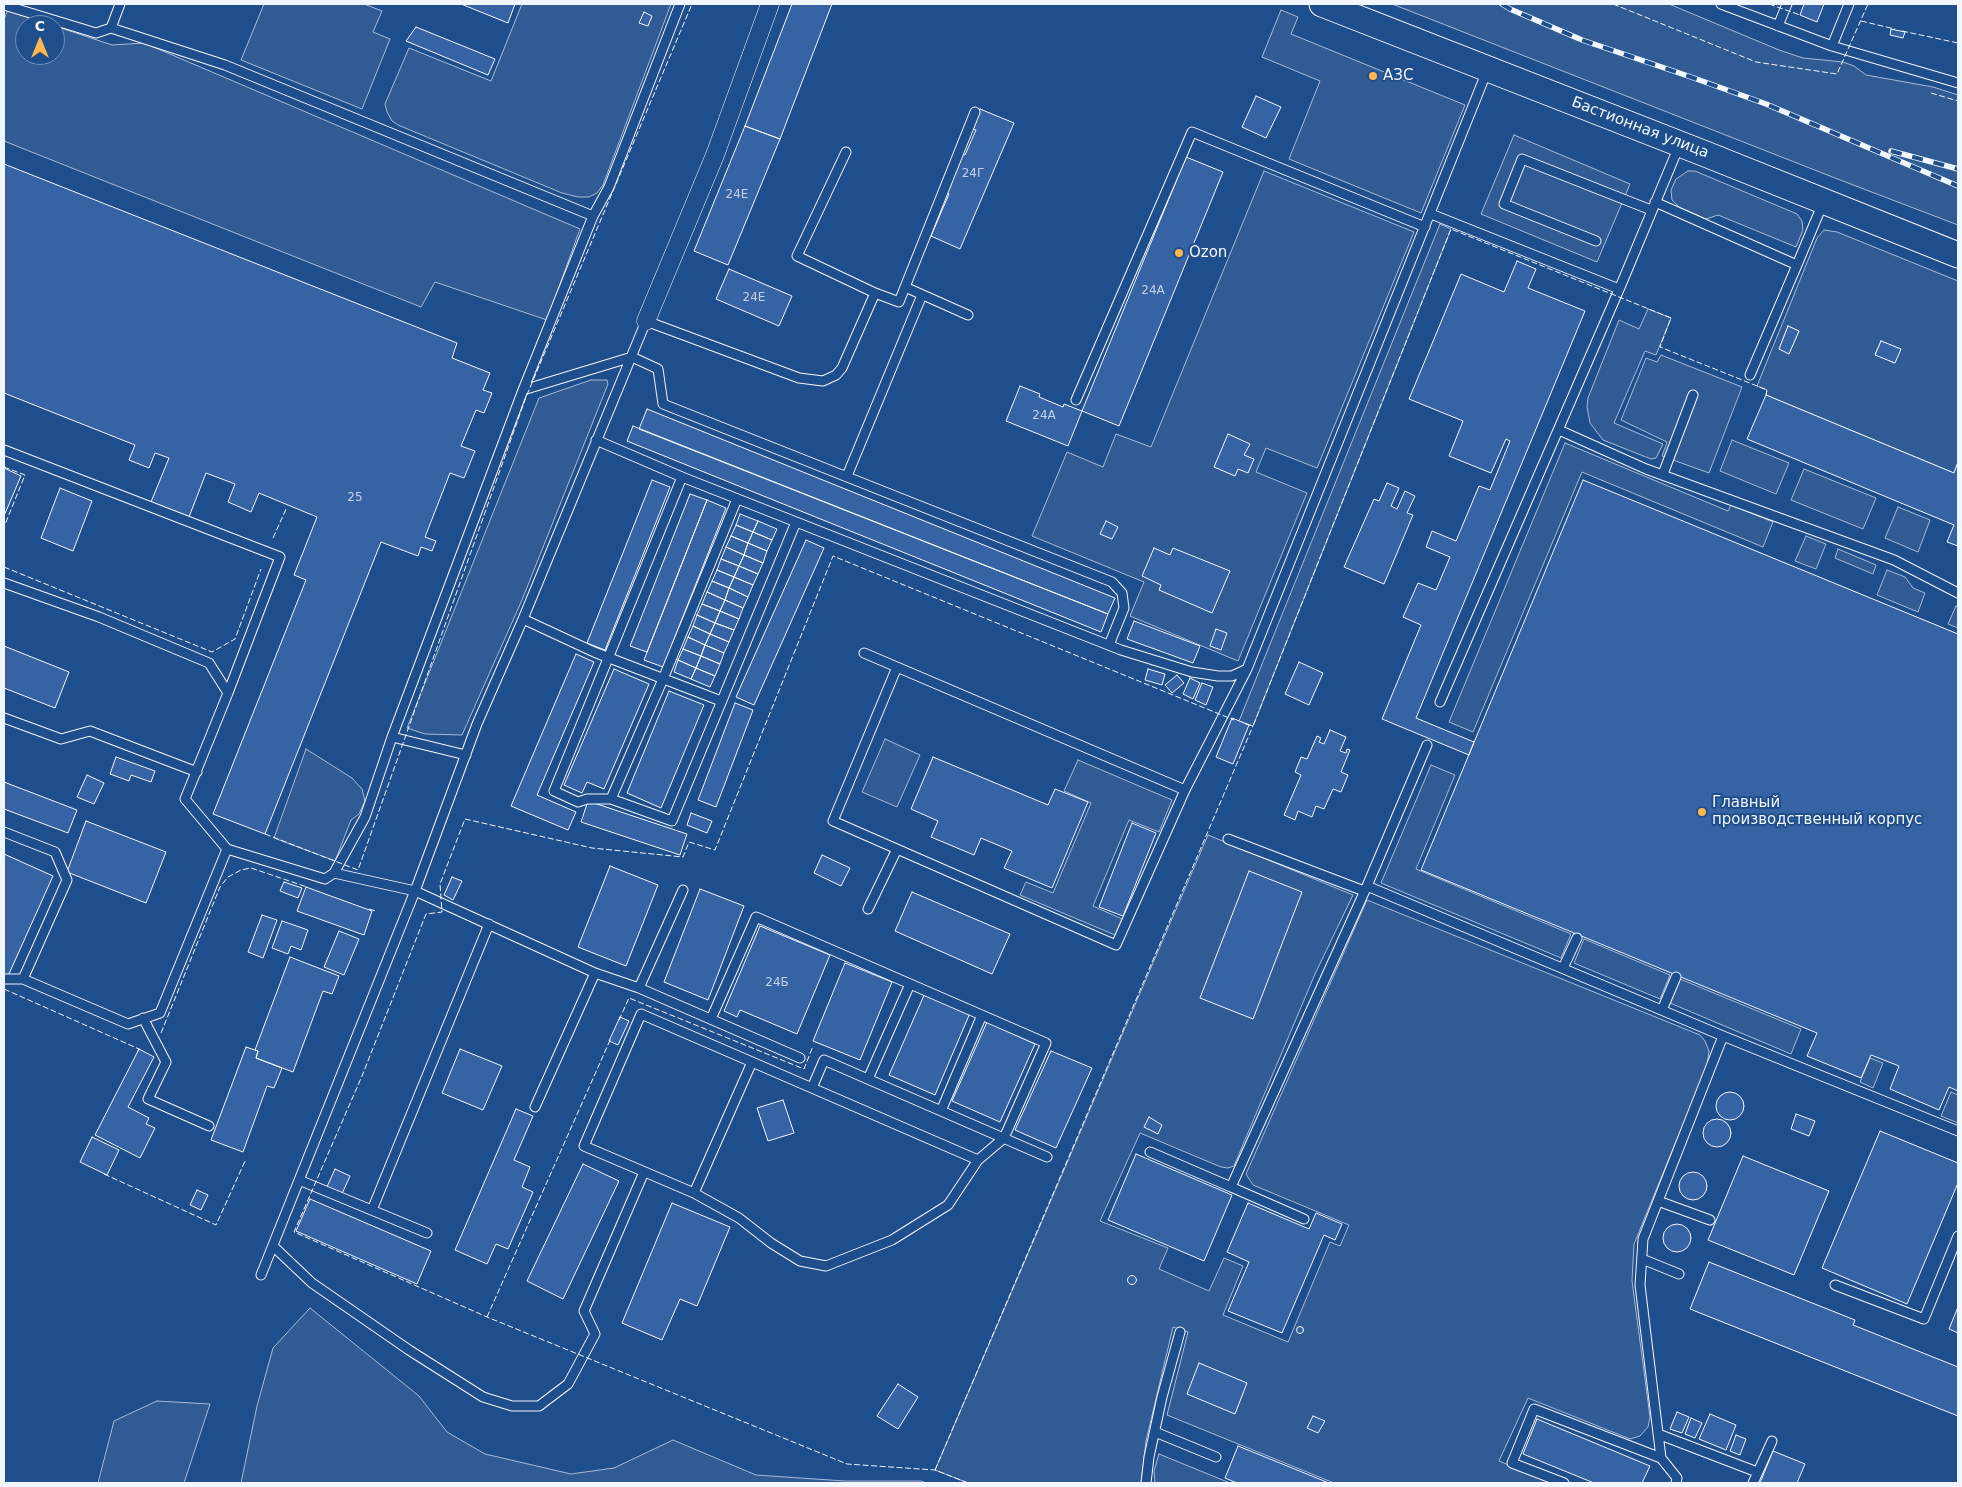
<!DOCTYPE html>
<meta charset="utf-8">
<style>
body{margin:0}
#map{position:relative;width:1962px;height:1487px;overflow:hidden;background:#1f4e8c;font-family:"DejaVu Sans",sans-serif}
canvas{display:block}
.frame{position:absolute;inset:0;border:5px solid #f2f6ff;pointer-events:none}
.north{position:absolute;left:15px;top:15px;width:50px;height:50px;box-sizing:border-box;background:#1f4e8c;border:1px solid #7391ba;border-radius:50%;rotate:0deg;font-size:14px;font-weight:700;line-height:20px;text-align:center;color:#f2f6ff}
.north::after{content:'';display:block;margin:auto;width:18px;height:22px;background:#ffb74d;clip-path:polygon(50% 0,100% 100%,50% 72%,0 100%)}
</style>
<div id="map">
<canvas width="1962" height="1487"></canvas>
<div class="frame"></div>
<div class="north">С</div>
</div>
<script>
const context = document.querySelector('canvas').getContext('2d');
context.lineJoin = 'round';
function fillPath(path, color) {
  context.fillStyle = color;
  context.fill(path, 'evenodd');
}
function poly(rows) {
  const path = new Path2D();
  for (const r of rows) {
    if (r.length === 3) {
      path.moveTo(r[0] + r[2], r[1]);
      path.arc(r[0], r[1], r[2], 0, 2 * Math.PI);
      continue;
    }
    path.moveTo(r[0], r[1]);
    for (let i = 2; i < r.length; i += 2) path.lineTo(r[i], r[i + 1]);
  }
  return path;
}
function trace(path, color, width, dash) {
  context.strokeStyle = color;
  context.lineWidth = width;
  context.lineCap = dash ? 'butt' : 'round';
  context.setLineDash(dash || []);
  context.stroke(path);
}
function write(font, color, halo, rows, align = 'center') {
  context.font = font + ' "DejaVu Sans",sans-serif';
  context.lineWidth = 4;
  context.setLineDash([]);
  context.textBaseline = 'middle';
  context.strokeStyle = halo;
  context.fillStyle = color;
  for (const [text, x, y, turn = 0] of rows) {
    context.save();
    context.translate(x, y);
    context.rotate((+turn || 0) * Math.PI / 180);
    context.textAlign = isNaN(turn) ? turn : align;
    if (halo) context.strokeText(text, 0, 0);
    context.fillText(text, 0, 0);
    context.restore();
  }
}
const built = poly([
 [264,4,364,4,382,11,373,32,390,39,362,109,241,60,264,4],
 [522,4,671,4,603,185,597,193,589,197,578,197,562,193,398,125,392,121,387,112,385,104,409,48,491,81,522,4],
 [1392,4,1669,4,1779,50,1803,58,1843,62,1854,66,1866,75,1933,87,1958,95,1958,225,1835,178,1392,4],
 [8,10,53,25,25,25,25,55,55,55,55,26,112,45,144,43,580,229,547,320,435,282,421,307,4,141,4,19,8,10],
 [1281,10,1298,17,1291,34,1465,105,1421,213,1289,159,1320,81,1262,57,1281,10],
 [1514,135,1630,184,1597,262,1481,214,1514,135],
 [1264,171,1414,232,1317,468,1266,448,1256,472,1307,493,1238,661,1130,616,1144,582,1032,536,1067,452,1103,467,1116,434,1151,447,1264,171],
 [1688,171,1695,171,1797,214,1802,221,1803,230,1796,247,1718,215,1706,219,1679,207,1672,200,1671,190,1676,179,1688,171],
 [1440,224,1451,229,1253,726,1239,721,1440,224],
 [1824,230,1837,232,1958,281,1958,462,1954,473,1766,395,1767,390,1757,386,1817,238,1824,230],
 [1788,326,1799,331,1789,353,1779,349,1788,326],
 [1881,341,1900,349,1894,363,1875,354,1881,341],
 [1648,309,1671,318,1656,355,1645,351,1614,423,1663,444,1656,458,1651,459,1603,440,1590,423,1587,407,1588,398,1619,320,1639,329,1648,309],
 [1661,355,1742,387,1709,473,1662,456,1667,442,1621,420,1646,358,1657,362,1661,355],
 [591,380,607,380,608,384,522,600,462,735,425,734,407,728,539,398,591,380],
 [1732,440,1789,463,1776,494,1720,471,1732,440],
 [1565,443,1728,511,1731,505,1773,522,1763,547,1582,472,1473,732,1449,722,1565,443],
 [1804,469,1876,498,1863,529,1791,500,1804,469],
 [1898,507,1930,520,1918,552,1885,538,1898,507],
 [1806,536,1826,544,1816,569,1795,561,1806,536],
 [1838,549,1876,565,1873,574,1835,558,1838,549],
 [1887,570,1905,577,1913,588,1925,593,1918,612,1877,595,1887,570],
 [1956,606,1958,607,1958,628,1948,624,1956,606],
 [885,739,920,755,897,807,862,792,885,739],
 [306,749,352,778,362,789,365,801,359,814,351,820,335,861,274,838,306,749],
 [1078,760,1172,800,1159,832,1129,820,1093,906,1122,919,1115,935,1020,895,1026,882,1053,893,1091,803,1064,791,1078,760],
 [1431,765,1455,775,1416,869,1571,934,1561,958,1381,883,1431,765],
 [1208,835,1353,895,1315,974,1234,1166,1228,1168,1221,1167,1140,1133,1100,1221,1168,1248,1159,1269,1209,1291,1224,1258,1243,1266,1223,1315,1288,1342,1330,1242,1340,1246,1349,1225,1253,1185,1246,1174,1367,900,1700,1035,1705,1041,1709,1051,1707,1066,1634,1244,1632,1281,1650,1417,1648,1427,1640,1436,1630,1439,1528,1398,1499,1461,1552,1483,1334,1483,1167,1415,1188,1332,1173,1327,1146,1441,1141,1483,968,1483,935,1470,1208,835],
 [1584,939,1670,975,1660,999,1574,963,1584,939],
 [1680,979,1801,1029,1791,1054,1670,1003,1680,979],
 [1870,1058,1883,1063,1873,1088,1860,1082,1870,1058],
 [1951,1092,1958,1095,1958,1123,1941,1116,1951,1092],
 [310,1308,419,1396,447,1432,485,1454,571,1474,614,1468,673,1440,756,1475,845,1481,921,1481,926,1483,241,1483,257,1406,273,1348,310,1308],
 [157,1401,210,1404,184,1483,98,1483,114,1421,157,1401],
 [1159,1454,1230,1483,1155,1483,1154,1471,1159,1454]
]);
const building = poly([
 [461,4,515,4,508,23,461,4],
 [792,4,832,4,780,139,745,126,792,4],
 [1804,4,1824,4,1817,22,1800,15,1804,4],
 [644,12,652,16,648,26,639,23,644,12],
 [416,27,495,59,488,75,406,41,416,27],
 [1891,29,1905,32,1903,38,1890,35,1891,29],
 [1256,96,1281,107,1266,138,1242,127,1256,96],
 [980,109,1014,123,960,249,931,236,949,194,946,192,962,154,965,155,976,130,972,129,980,109],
 [745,126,780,139,728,265,694,251,745,126],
 [1186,157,1223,172,1119,426,1082,411,1186,157],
 [4,164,457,343,452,358,490,373,483,390,492,393,484,413,476,410,461,446,475,451,464,478,450,473,425,537,436,541,432,551,421,547,418,556,381,542,265,834,213,814,306,580,294,575,317,517,259,493,251,512,228,502,235,484,206,473,189,517,151,502,169,458,155,453,149,468,129,460,135,445,4,393,4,164],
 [1517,261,1536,269,1528,288,1585,311,1416,718,1474,742,1469,755,1382,719,1421,625,1403,617,1418,583,1436,590,1450,557,1426,547,1432,531,1456,541,1479,486,1490,490,1510,441,1506,439,1491,473,1449,456,1463,421,1409,399,1461,274,1504,292,1517,261],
 [729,269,792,296,779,326,716,299,729,269],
 [1788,326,1799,331,1789,354,1779,349,1788,326],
 [1881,341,1901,349,1895,363,1875,355,1881,341],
 [1020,386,1040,394,1039,397,1063,407,1064,404,1082,411,1068,446,1006,421,1020,386],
 [1766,395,1954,473,1958,462,1958,546,1947,542,1954,525,1747,439,1766,395],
 [647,409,1115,598,1108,614,639,429,647,409],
 [633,426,1108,614,1101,632,627,441,633,426],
 [1228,434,1250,444,1244,455,1254,459,1248,473,1238,469,1235,476,1214,467,1228,434],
 [4,468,21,476,4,516,4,468],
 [652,480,670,487,605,650,587,643,652,480],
 [1583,480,1958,634,1958,1091,1949,1087,1939,1110,1890,1089,1899,1066,1871,1055,1861,1078,1807,1056,1817,1033,1421,870,1583,480],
 [1387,483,1399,488,1391,506,1397,509,1405,491,1415,496,1407,513,1413,515,1384,584,1344,567,1374,499,1379,501,1387,483],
 [60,488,92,501,73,551,41,538,60,488],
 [690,494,707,500,647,652,630,646,690,494],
 [707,500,726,508,663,667,644,660,707,500],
 [740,514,758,521,753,532,736,525,740,514],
 [758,521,777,529,772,540,753,532,758,521],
 [1106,521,1118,527,1112,539,1100,534,1106,521],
 [736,525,753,532,748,543,731,536,736,525],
 [753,532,772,540,767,551,748,543,753,532],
 [731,536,748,543,744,555,726,547,731,536],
 [806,540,824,548,754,705,736,697,806,540],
 [748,543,767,551,763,563,744,555,748,543],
 [726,547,744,555,739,566,721,559,726,547],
 [1154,548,1170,555,1173,548,1230,571,1212,613,1159,590,1161,585,1142,576,1154,548],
 [744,555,763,563,758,574,739,566,744,555],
 [721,559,739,566,734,577,717,570,721,559],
 [739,566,758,574,753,585,734,577,739,566],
 [717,570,734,577,729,588,712,581,717,570],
 [734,577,753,585,748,597,729,588,734,577],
 [712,581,729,588,725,600,707,592,712,581],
 [729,588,748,597,743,608,725,600,729,588],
 [707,592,725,600,720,611,702,604,707,592],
 [725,600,743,608,739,619,720,611,725,600],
 [702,604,720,611,715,623,697,615,702,604],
 [720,611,739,619,734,630,715,623,720,611],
 [697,615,715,623,710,634,693,626,697,615],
 [1134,621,1200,646,1193,663,1127,639,1134,621],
 [715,623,734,630,729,642,710,634,715,623],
 [693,626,710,634,705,645,688,637,693,626],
 [1216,629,1227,633,1221,650,1210,646,1216,629],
 [710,634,729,642,724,653,705,645,710,634],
 [688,637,705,645,701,656,683,649,688,637],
 [705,645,724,653,720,664,701,656,705,645],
 [4,646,69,672,55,708,4,688,4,646],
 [683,649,701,656,696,668,678,660,683,649],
 [576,654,594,662,537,795,576,812,568,830,511,806,576,654],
 [701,656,720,664,715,676,696,668,701,656],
 [678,660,696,668,691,679,674,672,678,660],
 [1299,662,1323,673,1309,705,1285,694,1299,662],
 [696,668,715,676,710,687,691,679,696,668],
 [614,669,649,684,604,789,587,782,582,793,564,785,614,669],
 [1148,669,1165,674,1162,685,1145,680,1148,669],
 [1177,675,1184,683,1172,693,1165,685,1177,675],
 [1190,678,1200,683,1193,699,1183,694,1190,678],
 [1202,683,1213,687,1206,705,1195,700,1202,683],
 [669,691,704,705,661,808,627,793,669,691],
 [735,703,753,710,716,807,698,800,735,703],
 [1232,718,1249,725,1233,764,1216,757,1232,718],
 [1330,730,1346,737,1340,751,1346,753,1347,749,1350,750,1341,772,1348,775,1341,792,1333,789,1324,809,1316,806,1312,817,1298,811,1295,820,1284,815,1301,775,1295,772,1301,757,1307,759,1317,736,1321,738,1319,742,1324,744,1330,730],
 [116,757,155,771,151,782,131,775,129,781,110,774,116,757],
 [933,757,1048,805,1055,789,1088,802,1052,888,1004,868,1012,851,981,838,974,855,931,837,938,821,911,809,933,757],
 [87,775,104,783,94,804,77,797,87,775],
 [4,782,77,810,68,833,4,809,4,782],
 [588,801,687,834,680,855,581,822,588,801],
 [691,813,712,821,707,833,687,825,691,813],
 [86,821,166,852,146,903,67,872,86,821],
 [1132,823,1156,833,1123,916,1099,907,1132,823],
 [4,854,53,876,8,976,4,974,4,854],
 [822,855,850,868,841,886,814,873,822,855],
 [610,866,658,885,626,966,578,947,610,866],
 [1249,871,1302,892,1253,1019,1200,998,1249,871],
 [452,877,462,881,453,900,444,895,452,877],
 [284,882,302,888,298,898,280,891,284,882],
 [306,887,372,911,364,935,297,911,306,887],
 [700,889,744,906,708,1000,664,982,700,889],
 [912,892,1010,934,992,974,895,931,912,892],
 [262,915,277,920,263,958,248,952,262,915],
 [282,921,308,930,301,950,291,946,288,954,272,948,282,921],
 [760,926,830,955,797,1034,740,1010,737,1017,724,1011,760,926],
 [339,931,359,939,344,975,324,967,339,931],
 [290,957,339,976,332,994,323,991,293,1072,256,1058,258,1051,255,1050,290,957],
 [845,963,892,982,860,1060,813,1041,845,963],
 [925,993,970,1013,935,1095,889,1075,925,993],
 [620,1017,629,1021,618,1045,609,1041,620,1017],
 [987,1022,1035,1044,1000,1122,952,1101,987,1022],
 [246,1047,258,1051,256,1058,282,1068,274,1088,267,1086,243,1152,211,1140,246,1047],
 [139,1049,154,1057,128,1107,149,1118,146,1124,155,1128,140,1158,95,1135,139,1049],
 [460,1049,502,1066,483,1110,442,1093,460,1049],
 [1051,1051,1092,1068,1056,1148,1015,1130,1051,1051],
 [1730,1106,14],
 [783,1100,794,1133,768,1141,757,1108,783,1100],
 [516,1109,533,1116,514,1160,530,1167,522,1187,533,1192,508,1249,496,1244,487,1264,455,1250,516,1109],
 [1796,1114,1815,1121,1809,1136,1791,1129,1796,1114],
 [1149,1117,1162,1125,1158,1134,1144,1127,1149,1117],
 [1717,1133,14],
 [1880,1131,1958,1163,1958,1183,1907,1304,1822,1268,1880,1131],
 [92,1137,119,1150,107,1175,80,1162,92,1137],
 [1136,1154,1232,1195,1204,1261,1108,1220,1136,1154],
 [1743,1156,1829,1191,1794,1275,1708,1240,1743,1156],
 [583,1164,619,1181,563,1299,527,1281,583,1164],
 [335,1169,350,1176,341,1196,326,1189,335,1169],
 [1693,1186,14],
 [197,1190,208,1195,201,1210,190,1205,197,1190],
 [310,1199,431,1251,417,1284,296,1231,310,1199],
 [672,1203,730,1227,697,1306,680,1299,662,1340,622,1323,672,1203],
 [1248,1203,1309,1229,1316,1213,1342,1224,1335,1240,1324,1235,1282,1333,1228,1311,1249,1262,1227,1252,1248,1203],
 [1677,1238,14],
 [1709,1262,1855,1320,1853,1325,1958,1367,1958,1416,1690,1309,1709,1262],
 [1132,1280,4.5],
 [1958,1307,1958,1333,1949,1329,1958,1307],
 [1300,1330,3.5],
 [1199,1363,1247,1383,1235,1414,1187,1394,1199,1363],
 [898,1384,918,1397,898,1429,877,1416,898,1384],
 [1677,1412,1689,1417,1682,1433,1670,1429,1677,1412],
 [1710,1414,1736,1425,1726,1450,1699,1439,1710,1414],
 [1313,1416,1325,1421,1318,1433,1307,1428,1313,1416],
 [1691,1418,1702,1423,1695,1438,1685,1434,1691,1418],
 [1537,1419,1650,1466,1642,1483,1594,1483,1523,1454,1537,1419],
 [1736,1435,1746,1439,1740,1455,1730,1451,1736,1435],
 [1238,1446,1329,1483,1237,1483,1225,1478,1238,1446],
 [1773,1451,1805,1464,1797,1483,1760,1483,1773,1451]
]);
const lane = poly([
 [1721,4,1832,46,1958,83],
 [4,5,96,33,111,28,225,65,593,216,609,187,680,4],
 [1778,26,1787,4],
 [111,28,120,4],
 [1832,46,1849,4],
 [846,152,797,256,875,293,899,302,975,112],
 [1655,202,1797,265,1823,203],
 [1431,214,1619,289],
 [1596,241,1504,204,1522,159,1651,210],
 [905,287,968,315],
 [1750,375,1797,265],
 [523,390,632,357,658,369,663,404,1112,582,1122,593,1124,608,1109,645],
 [1076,400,1192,132,1425,227],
 [1559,430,1646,469,1894,560,1958,593],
 [596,440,682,477,1121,650,1192,672,1218,676,1232,676,1247,669,1487,71],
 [4,450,280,557,228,693],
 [1663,474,1693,395],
 [847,476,922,295],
 [737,499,663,679,611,799,672,821,796,522],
 [4,583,99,617,209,663,228,693,185,799,227,849],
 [523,619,594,652,721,701],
 [864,653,1185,790,1247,669],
 [897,667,833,821,1116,945,1185,790],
 [1440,702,1621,285,1679,146],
 [4,718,61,739,90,731,197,772],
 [392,737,466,755],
 [611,799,587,799,578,802,554,791,682,477],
 [4,832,55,852,67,880,23,979,128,1024,160,1013,227,849,325,879,334,873,365,817,392,737,523,390,593,216],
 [1228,839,1364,891],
 [334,873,415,891,595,973,639,988,800,1058],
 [1367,886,1427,745],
 [868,909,897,849],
 [1563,968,1577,938],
 [4,979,23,979],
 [639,988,683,890],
 [1662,1010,1676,977],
 [641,1014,752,1062,694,1193,584,1146,641,1014],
 [143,1018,166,1062,148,1099,209,1126],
 [752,1062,812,1088,824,1060,1047,1157],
 [868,1079,910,984],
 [812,1088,978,1160],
 [535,1107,595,973],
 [941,1111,982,1015],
 [1150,1152,1231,1187,1367,886,1723,1036,1958,1131],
 [299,1180,427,1233],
 [1231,1187,1304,1219],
 [694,1193,739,1218,771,1243,800,1261,826,1266,892,1240,948,1205,978,1160,1004,1138,1046,1043,756,917,711,1019],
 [1658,1201,1710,1220],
 [372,1210,489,924],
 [273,1246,312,1283,409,1350,483,1397,512,1406,539,1406,568,1384,595,1334,584,1311,644,1172],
 [1642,1259,1679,1274],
 [261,1275,415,891,477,724,523,619,646,321,799,378,823,381,836,375,842,368,875,293],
 [1835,1285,1924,1319,1958,1236],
 [1155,1432,1216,1457],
 [1658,1434,1757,1472],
 [1661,1458,1640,1285,1643,1239,1723,1036],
 [1146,1483,1149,1457,1162,1397,1180,1332],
 [1564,1483,1512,1463,1534,1409,1661,1458,1677,1478,1676,1483],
 [1753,1483,1772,1441]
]);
const street = poly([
 [646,321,715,155,770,4]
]);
const secondary = poly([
 [1322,4,1708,155,1958,255]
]);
const rail = poly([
 [1502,4,1510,9,1582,40,1691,77,1766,104,1958,186],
 [1891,151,1958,169]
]);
const fence = poly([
 [1613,4,1756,62,1837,74,1868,4],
 [1769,4,1800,15],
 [1861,21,1895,29],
 [1902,31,1958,43],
 [1931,93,1958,101],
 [4,467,25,475,4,527],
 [273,538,287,507],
 [4,567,212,652,235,639,261,569],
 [1246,724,1253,726,1451,229,1671,318,1660,347,1767,390,1766,395],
 [265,834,358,870,526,397,692,4],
 [369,909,376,911],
 [4,989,139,1049,138,1051],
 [619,1020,629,998,804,1069,813,1046],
 [161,1033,220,887,228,877,241,870,251,868,307,887],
 [104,1174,216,1225,246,1159],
 [487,1317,611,1038],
 [935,1470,1253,726],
 [968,1483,935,1470,847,1464,487,1317,294,1232,362,1076,426,914,442,912,440,884,465,819,592,848,683,857,689,842,715,850,833,556,1234,720]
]);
const markers = [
 [1373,76,5,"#ffb74d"],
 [1179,253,5,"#ffb74d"],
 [1702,812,5,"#ffb74d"]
];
const numberNames = [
 ["24Г",973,174],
 ["24Е",737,195],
 ["24А",1153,291],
 ["24Е",754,298],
 ["24А",1044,416],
 ["25",355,498],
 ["24Б",777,983]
];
const poiNames = [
 ["АЗС",1383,76],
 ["Ozon",1189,253],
 ["Главный",1712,803],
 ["производственный корпус",1712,820]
];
const streetNames = [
 ["Бастионная улица",1640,128,21]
];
fillPath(built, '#305b95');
trace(built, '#a8bbd7', 1);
fillPath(building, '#3563a3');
trace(building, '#f2f6ff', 1);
trace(lane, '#f2f6ff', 11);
trace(street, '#f2f6ff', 19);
trace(secondary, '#f2f6ff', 27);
trace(lane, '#1f4e8c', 9);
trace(street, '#1f4e8c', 18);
trace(secondary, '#1f4e8c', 25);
trace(rail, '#f2f6ff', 5.5);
trace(rail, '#1f4e8c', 4, [11]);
trace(fence, '#f2f6ff', 1, [6, 2.5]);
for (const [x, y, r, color] of markers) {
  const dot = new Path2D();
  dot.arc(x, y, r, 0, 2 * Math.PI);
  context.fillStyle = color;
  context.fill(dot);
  trace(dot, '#1f4e8c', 2);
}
write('12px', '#c3d1e8', null, numberNames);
write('15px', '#f2f6ff', '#1f4e8c', poiNames, 'left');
write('15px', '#f2f6ff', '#1f4e8c', streetNames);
</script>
